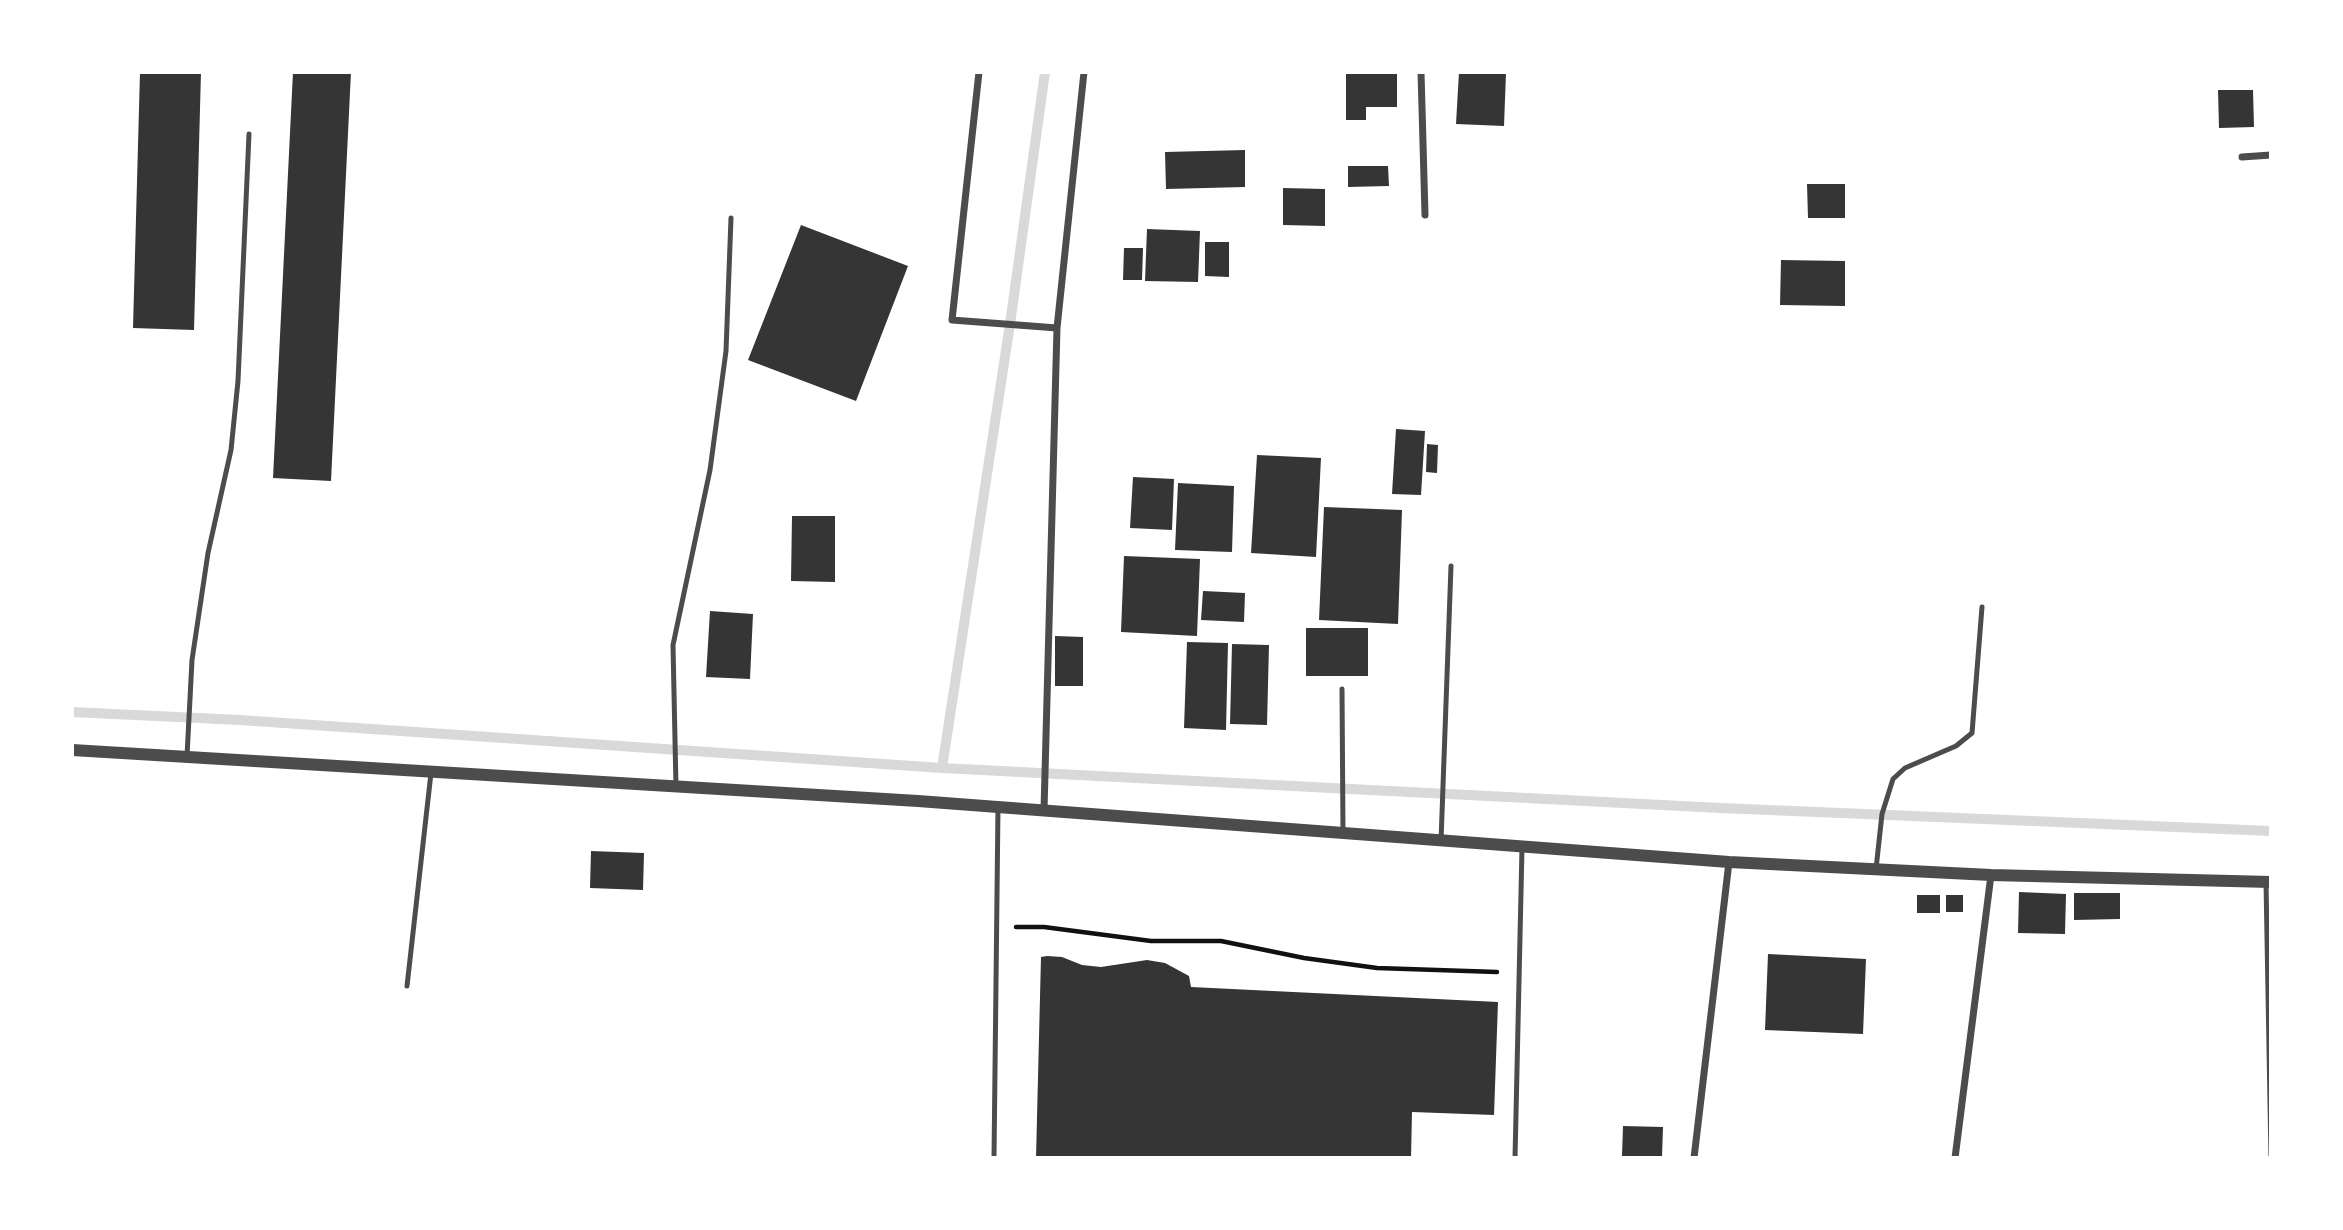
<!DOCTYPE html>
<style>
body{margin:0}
#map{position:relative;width:2343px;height:1230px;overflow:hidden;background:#fff;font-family:Lato,sans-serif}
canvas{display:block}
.frame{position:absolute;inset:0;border:74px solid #fff;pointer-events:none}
</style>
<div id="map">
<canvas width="2343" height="1230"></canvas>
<div class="frame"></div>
</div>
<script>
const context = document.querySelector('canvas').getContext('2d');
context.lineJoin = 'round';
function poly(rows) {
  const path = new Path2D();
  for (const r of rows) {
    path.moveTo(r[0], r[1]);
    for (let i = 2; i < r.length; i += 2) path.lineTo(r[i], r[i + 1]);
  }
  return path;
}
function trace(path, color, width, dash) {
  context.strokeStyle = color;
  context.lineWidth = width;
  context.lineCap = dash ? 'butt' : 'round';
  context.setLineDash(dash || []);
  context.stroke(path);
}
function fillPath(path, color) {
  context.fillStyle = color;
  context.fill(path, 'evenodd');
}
const stream = poly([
 [72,712,240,720,942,768,1721,808,2271,831],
 [942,768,1010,324,1045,72]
]);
const building = poly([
 [140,72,201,72,194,330,133,328],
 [293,72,351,72,331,481,273,478],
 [1346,72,1397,72,1397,107,1366,107,1366,120,1346,120],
 [1459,72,1506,73,1504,126,1456,124],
 [2218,90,2253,90,2254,127,2219,128],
 [1245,150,1245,187,1166,189,1165,152],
 [1348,166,1388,166,1389,186,1348,187],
 [1807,184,1845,184,1845,218,1808,218],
 [1283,188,1325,189,1325,226,1283,225],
 [801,225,908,266,856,401,748,360],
 [1147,229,1200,231,1198,282,1145,281],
 [1205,242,1229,242,1229,277,1205,276],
 [1124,248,1143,248,1142,280,1123,280],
 [1781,260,1845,261,1845,306,1780,305],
 [1396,429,1425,431,1421,495,1392,494],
 [1427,444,1438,445,1437,473,1426,472],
 [1257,455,1321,458,1316,557,1251,553],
 [1133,477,1174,479,1172,530,1130,528],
 [1178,483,1234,486,1232,552,1175,550],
 [1324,507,1402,510,1398,624,1319,620],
 [792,516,835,516,835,582,791,581],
 [1124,556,1200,559,1197,636,1121,632],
 [1203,591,1245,593,1244,622,1201,620],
 [710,611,753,614,750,679,706,677],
 [1306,628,1368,628,1368,676,1306,676],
 [1055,636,1083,637,1083,686,1055,686],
 [1187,642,1228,643,1226,730,1184,728],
 [1232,644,1269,645,1267,725,1230,724],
 [591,851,644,853,643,890,590,888],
 [2019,892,2066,894,2065,934,2018,933],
 [2074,893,2120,893,2120,919,2074,920],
 [1917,895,1940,895,1940,913,1917,913],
 [1946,895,1963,895,1963,912,1946,912],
 [1768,954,1866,959,1863,1034,1765,1030],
 [1047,956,1062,957,1082,965,1101,967,1147,960,1165,963,1189,976,1191,987,1498,1002,1494,1115,1412,1112,1411,1158,1036,1158,1041,957],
 [1623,1126,1663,1127,1662,1157,1622,1156]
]);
const path = poly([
 [1016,927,1044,927,1151,941,1221,941,1304,958,1377,968,1497,972]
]);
const service = poly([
 [1342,689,1343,834],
 [187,756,192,660,208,553,231,450,238,381,249,134],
 [676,787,673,645,710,470,726,351,731,218],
 [1441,841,1451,566],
 [1876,869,1882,814,1893,779,1905,768,1956,746,1972,733,1982,607],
 [2266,882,2271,1158],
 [407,986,431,773],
 [994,1158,998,807],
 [1515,1158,1522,848]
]);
const minor = poly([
 [979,72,952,320,1057,328],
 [1421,72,1425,215],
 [2242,157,2271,155],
 [1044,810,1057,328,1084,72],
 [1694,1158,1729,862],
 [1955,1158,1991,875]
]);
const tertiary = poly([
 [72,750,918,801,1729,862,1991,875,2271,882]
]);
trace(stream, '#d9d9d9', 10);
fillPath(building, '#353535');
trace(path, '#111', 4.5);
trace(service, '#4c4c4c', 5);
trace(minor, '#4c4c4c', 7);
trace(tertiary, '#4c4c4c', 12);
</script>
